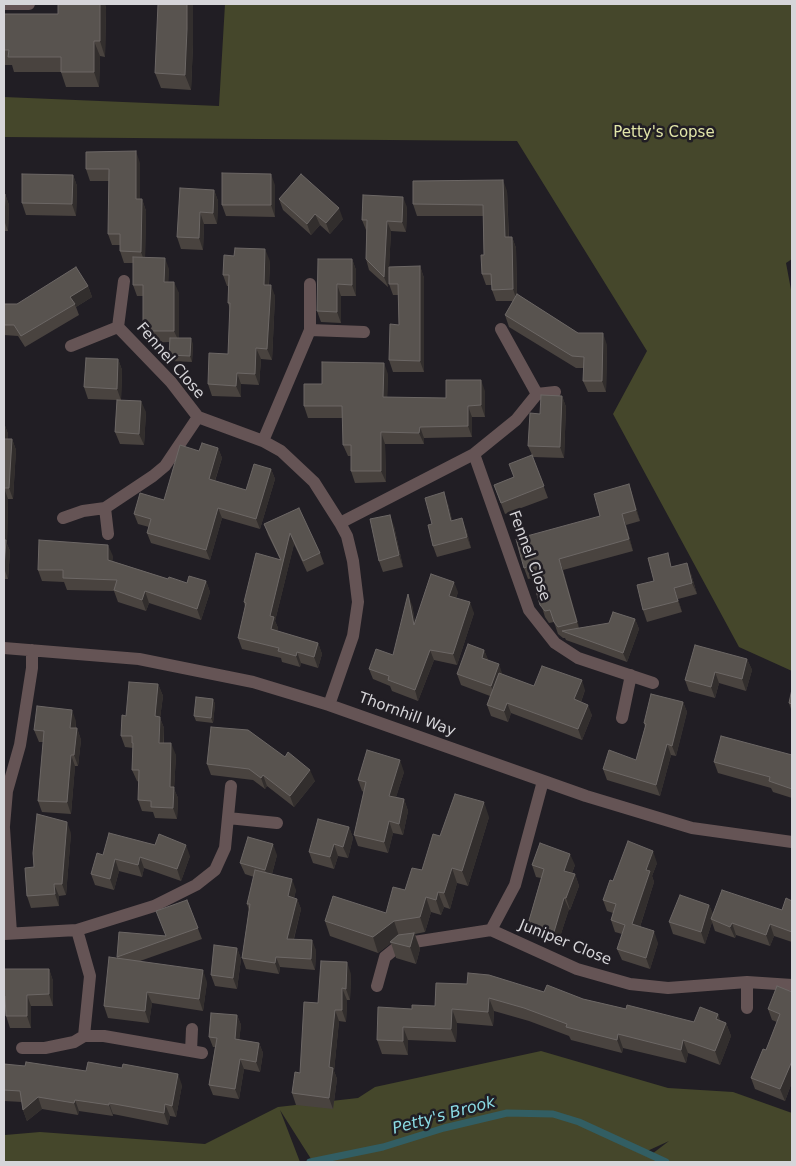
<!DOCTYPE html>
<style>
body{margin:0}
#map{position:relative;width:796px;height:1166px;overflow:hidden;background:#211e24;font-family:"DejaVu Sans",sans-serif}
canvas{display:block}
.frame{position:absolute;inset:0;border:5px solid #d6d5d9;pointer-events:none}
</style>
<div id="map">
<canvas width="796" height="1166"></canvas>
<div class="frame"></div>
</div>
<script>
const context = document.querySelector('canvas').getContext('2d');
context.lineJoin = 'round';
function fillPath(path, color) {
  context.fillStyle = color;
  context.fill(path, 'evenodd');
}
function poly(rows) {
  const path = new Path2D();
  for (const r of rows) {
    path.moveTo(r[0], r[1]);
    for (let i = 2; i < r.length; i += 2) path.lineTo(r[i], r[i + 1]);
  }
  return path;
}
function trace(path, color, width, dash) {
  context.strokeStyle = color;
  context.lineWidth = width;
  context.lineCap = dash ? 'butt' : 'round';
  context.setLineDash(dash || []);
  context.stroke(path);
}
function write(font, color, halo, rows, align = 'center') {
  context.font = font + ' "DejaVu Sans",sans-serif';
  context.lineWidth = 5;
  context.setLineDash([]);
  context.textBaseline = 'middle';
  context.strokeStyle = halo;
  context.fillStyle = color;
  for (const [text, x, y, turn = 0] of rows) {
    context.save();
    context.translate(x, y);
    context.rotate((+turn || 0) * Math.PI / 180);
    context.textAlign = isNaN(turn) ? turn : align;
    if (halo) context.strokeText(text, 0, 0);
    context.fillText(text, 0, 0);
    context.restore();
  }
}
const green = poly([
 [225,4,792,4,792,259,786,263,792,295,792,671,739,647,613,414,647,351,517,141,4,137,4,97,219,106],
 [541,1051,668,1088,733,1092,792,1113,792,1162,313,1162,280,1110,300,1162,4,1162,5,1135,40,1132,205,1144,278,1107,358,1098,375,1087],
 [614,1141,645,1152,669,1141,648,1157]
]);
const stream = poly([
 [310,1162,383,1147,444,1128,507,1113,553,1114,579,1122,666,1162]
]);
const street = poly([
 [4,4,29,4],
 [118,327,171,382,198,417,263,441,281,451,314,482,340,523,347,536,353,561,358,602,353,636,329,705],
 [501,329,537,394],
 [310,330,364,332],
 [71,346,118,327,124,281],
 [263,441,310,330,310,284],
 [474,454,529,610,555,643,578,658,653,683],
 [105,508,108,534],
 [63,518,83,511,105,508,153,476,165,466,198,417],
 [340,523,474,454,516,420,537,394,555,392],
 [4,648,139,659,253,682,329,705,586,796,692,828,792,842],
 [622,718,631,675],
 [228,818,277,823],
 [4,826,7,791,20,745,32,668,32,650],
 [4,828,11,933],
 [77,930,90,976,84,1036],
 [491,930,515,885,543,781],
 [4,934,77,930,154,906,196,885,215,870,225,848,231,786],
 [377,986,385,957,401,944,491,930,577,969,630,984,668,988,747,982,792,985],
 [747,1008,747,982],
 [22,1048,45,1048,74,1042,84,1036,104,1036,202,1053],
 [191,1051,192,1029]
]);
const wall = poly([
 [58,4,105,4,106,9,105,57,100,56,99,87,66,87,61,72,14,72,12,65,4,65,4,14,58,14],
 [193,44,191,90,161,88,155,73],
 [140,163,140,199,142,199,146,211,145,257,169,269,168,282,179,293,179,338,193,344,192,362,171,361,169,355,169,342,148,343,143,331,143,296,137,296,133,285,133,263,124,263,120,251,120,245,112,245,108,234,109,181,90,181,86,169],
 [73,175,77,186,76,216,26,215,22,203],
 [275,185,275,217,226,216,222,205],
 [214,190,218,201,217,224,204,224,203,250,181,249,177,237],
 [507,191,509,237,512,237,516,248,517,294,578,333,607,345,606,392,588,392,583,381,584,368,576,368,509,327,505,315,513,301,496,301,492,290,492,285,486,285,482,274,484,255,483,216,417,216,413,204],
 [4,194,5,194,9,205,8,231,4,231],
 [279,199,343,219,330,234,320,225,311,235,283,210],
 [407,207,406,232,391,231,389,267,420,266,424,278,424,372,393,372,389,360,399,325,398,295,393,295,389,284,389,272,388,287,369,270,366,259,366,230,362,220],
 [352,259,356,270,356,296,341,296,341,323,321,322,317,311],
 [270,261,269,285,275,296,272,360,261,359,259,385,241,384,241,397,212,396,208,384,228,354,230,309,228,303,228,286,227,286,223,275],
 [88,286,92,297,76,307,79,315,25,347,18,336,4,335,4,304,17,304],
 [118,359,122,370,121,400,146,412,144,445,120,444,115,432,117,400,88,399,84,387],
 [388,374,387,397,446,398,485,391,485,417,472,417,472,437,424,438,424,444,385,444,386,482,355,483,351,471,351,456,348,456,343,445,343,418,308,418,304,406,322,384],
 [562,396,566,407,564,458,533,457,528,446],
 [4,423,8,434,8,439,12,439,16,450,13,499,8,499,7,544,10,551,8,579,4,579,4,587],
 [218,448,222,458,215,481,246,490,271,469,275,479,260,529,222,518,210,560,151,543,147,533,149,527,138,524,134,514,164,500,199,451],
 [532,455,548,498,505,514,494,485,514,477],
 [629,484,640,521,626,525,633,551,563,570,579,628,635,619,639,629,627,662,566,640,565,638,563,638,558,634,554,622,549,623,545,617,533,578,528,579,524,568,600,516],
 [448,504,452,520,466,529,471,548,437,557,433,546,432,524],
 [299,508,320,553,324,564,307,572,294,544,275,621,278,628,277,631,318,643,322,654,318,668,301,663,300,667,282,662,281,658,242,649,238,638,245,607,244,602,280,559,268,535,264,524],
 [394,526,403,567,383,572,379,561],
 [113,556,112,561,168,579,187,583,206,581,210,592,201,620,149,603,146,611,118,602,114,591,67,590,64,582,42,581,38,570],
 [672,567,691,574,697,594,678,599,682,612,647,622,643,610,654,581],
 [458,592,456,598,474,613,457,665,434,660,418,701,392,691,390,686,373,679,369,669,393,655,412,605,415,622],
 [484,650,488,660,503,675,534,686,585,690,581,702,592,715,582,740,511,713,508,722,491,716,487,705,490,696,461,685,457,674],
 [747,659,752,670,746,691,719,683,715,698,689,691,685,680],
 [158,684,163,696,160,718,164,728,164,743,176,755,174,789,178,798,177,819,155,818,153,812,142,811,138,800,139,782,137,781,132,770,133,748,125,747,121,736],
 [213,699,215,704,213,723,196,721,194,716],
 [683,702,687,712,676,756,671,755,660,796,607,780,603,769,636,760,645,727,644,723],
 [789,703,792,704,792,712],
 [76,721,76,728,77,728,81,740,78,766,75,766,71,814,42,812,38,801,43,742,39,742,34,730],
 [248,730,315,781,294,807,267,786,265,789,253,780,211,775,207,764],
 [792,755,792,798,773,792,771,788,718,773,714,762],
 [404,772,396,797,404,799,408,811,403,835,393,833,388,853,358,846,354,835,364,792,362,791,358,780],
 [489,817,468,886,457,883,450,909,444,907,441,915,431,912,425,932,415,934,420,949,416,964,396,958,391,943,378,953,330,936,325,921,386,913,422,870,440,836],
 [349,827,353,838,348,858,338,856,334,869,313,863,309,852],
 [71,833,66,895,59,896,59,906,31,908,27,896],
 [103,855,190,856,181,881,144,868,142,877,119,871,114,890,95,885,91,874],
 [277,855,272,874,296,890,294,898,297,899,301,909,294,939,316,950,315,970,280,967,279,974,246,969,242,958,249,910,247,904,254,877,245,874,240,863],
 [657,863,652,876,654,882,640,927,658,943,650,969,622,960,617,949,622,934,615,932,611,920,613,913,607,911,603,900,613,881],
 [532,865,575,865,572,873,575,874,579,886,570,910,569,909,558,943,532,935,528,924,541,878,536,877],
 [187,900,202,939,140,961,207,982,203,1011,152,1003,149,1023,108,1018,104,1006,117,958,117,957,166,936],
 [792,901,792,942,774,936,770,946,736,935,735,938,715,931,712,922,705,944,673,934,669,922,709,905,713,914,782,910],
 [237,948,241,959,237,989,215,986,211,975],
 [4,969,49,969,53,981,53,1006,31,1006,31,1028,10,1028,6,1016,5,1007,4,1007],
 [351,974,350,1000,347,1000,346,1022,339,1021,334,1071,337,1079,333,1109,296,1105,292,1093,300,1073,318,1003],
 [436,983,544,992,583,999,626,1009,694,1022,718,1014,720,1021,726,1023,731,1036,720,1065,688,1053,686,1063,623,1048,622,1053,571,1040,569,1036,529,1021,494,1011,493,1026,457,1023,456,1042,408,1040,408,1055,382,1054,377,1040,412,1009,435,1006],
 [792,992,792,1082,785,1101,755,1089,751,1078,766,1050,777,1022,772,1020,768,1009],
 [237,1015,241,1025,239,1040,259,1043,263,1053,260,1072,244,1069,239,1099,213,1095,209,1085,215,1047,213,1047,209,1037],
 [4,1064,182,1085,176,1117,170,1116,168,1125,113,1114,113,1116,79,1111,78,1115,42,1109,27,1121,23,1110,22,1102,4,1101]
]);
const shadedWall = poly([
 [100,4,105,4,106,9,105,57,100,41],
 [187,4,193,4,193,44,191,90,185,75],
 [94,41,100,56,99,87,94,72],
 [136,151,140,163,140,211,136,199],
 [271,174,275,185,275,217,271,205],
 [73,175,77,186,76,216,72,204],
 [503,180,507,191,509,249,505,237],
 [214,190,218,201,217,224,213,213],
 [5,194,9,205,8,231,4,220],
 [403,197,407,207,406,232,402,222],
 [142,199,146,211,145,263,141,252],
 [339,208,343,219,330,234,326,223],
 [200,212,204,224,203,250,199,238],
 [315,214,320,225,311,235,307,224],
 [387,221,391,231,388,287,384,277],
 [512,237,516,248,517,301,513,289],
 [265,249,270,261,268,296,264,285],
 [165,258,169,269,168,293,164,282],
 [352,259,356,270,356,296,352,285],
 [420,266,424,278,424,372,420,361],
 [174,282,179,293,179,342,174,331],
 [337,284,341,296,341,323,337,312],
 [271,285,275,296,272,360,267,349],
 [88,286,92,297,76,307,70,297],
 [603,333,607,345,606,392,602,381],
 [191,338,193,344,192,362,190,356],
 [256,348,261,359,259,385,255,374],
 [118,359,122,370,121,400,117,389],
 [384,363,388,374,387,409,383,397],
 [237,373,241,384,241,397,236,386],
 [481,380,485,391,485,417,481,405],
 [562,396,566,407,564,458,560,447],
 [141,401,146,412,144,445,139,434],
 [468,406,472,417,472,437,468,426],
 [4,423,8,434,8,450,4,439],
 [420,427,424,438,424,444,419,433],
 [381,432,385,444,386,482,381,471],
 [12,439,16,450,13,499,9,488],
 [218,448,222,458,212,489,209,479],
 [271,469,275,479,260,529,256,519],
 [629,484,633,496,640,521,636,510],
 [4,488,8,499,7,544,10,551,8,579,4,568],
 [444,492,448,504,455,532,451,521],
 [218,508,222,518,210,560,206,550],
 [622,514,626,525,633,551,629,539],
 [390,515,394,526,403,567,399,555],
 [462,518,466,529,471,548,467,537],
 [290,533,294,544,275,621,278,628,275,640,271,629,270,616],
 [108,545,113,556,112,571,108,560],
 [559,559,563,570,581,633,577,622],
 [687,563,691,574,697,594,692,583],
 [206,581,210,592,201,620,197,609],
 [454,582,458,592,453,606,449,596],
 [674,588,678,599,682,612,678,601],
 [145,591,149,603,146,611,142,600],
 [408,594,412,605,418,636,414,625],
 [470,602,474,613,457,665,453,654],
 [635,619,639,629,627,662,623,653],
 [318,643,322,654,318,668,314,657],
 [430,650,434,660,418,701,415,690],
 [484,650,489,662,482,658],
 [297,652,301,663,300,667,296,656],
 [747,659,752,670,746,691,742,679],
 [499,664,503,676,495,697,491,686],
 [715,672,719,683,715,698,711,687],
 [582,680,585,690,578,710,574,699],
 [158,684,163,696,160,718,164,728,163,754,159,743,155,716],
 [213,699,215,704,213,723,211,718],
 [683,702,687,712,676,756,672,746],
 [507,703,511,713,508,722,504,711],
 [588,705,592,715,582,740,578,729],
 [72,710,76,721,75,739,70,728],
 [77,728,81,740,78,766,74,755],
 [171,743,176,755,174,789,178,798,177,819,173,808,170,787],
 [667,744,671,755,660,796,656,785],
 [71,755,75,766,71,814,67,802],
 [400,760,404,772,393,807,389,796],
 [310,770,315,781,294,807,290,796],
 [263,775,267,786,265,789,261,778],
 [404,799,408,811,403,835,399,824],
 [484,802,489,817,468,886,462,871],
 [389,821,393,833,388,853,384,842],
 [67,822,71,833,66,895,62,884],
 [349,827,353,838,348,858,343,847],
 [273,844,277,855,270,881,265,870],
 [334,844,338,856,334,869,330,857],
 [186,845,190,856,181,881,177,869],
 [653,851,657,863,652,876,654,882,637,936,632,924,646,870],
 [570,854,575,865,568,882,564,871],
 [140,857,144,868,142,877,138,865],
 [115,859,119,871,114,890,110,879],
 [452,868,457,883,450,909,444,893],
 [575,874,579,886,570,910,566,898],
 [292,879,296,890,292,907,288,896],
 [54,884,59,896,59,906,55,894],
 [438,892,444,907,441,915,436,900],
 [426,897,431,912,425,932,420,917],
 [564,898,569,909,558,943,554,932],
 [297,899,301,909,291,949,287,939],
 [709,905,714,916,711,919,712,922,705,944,701,932],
 [394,921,399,936,390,942,391,943,378,953,373,937],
 [732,923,736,935,735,938,730,927],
 [770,924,774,936,770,946,766,935],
 [654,931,658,943,650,969,646,958],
 [414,933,420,949,416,964,410,947],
 [312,940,316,950,315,970,311,959],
 [237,948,241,959,237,989,233,978],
 [276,957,280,967,279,974,275,963],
 [347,962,351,974,350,1000,346,989],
 [49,969,53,981,53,1006,49,994],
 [203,970,207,982,203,1011,199,999],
 [342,988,347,1000,346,1022,342,1010],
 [147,992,152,1003,149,1023,145,1011],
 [27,995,31,1006,31,1028,27,1016],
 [489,998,494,1011,493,1026,488,1012],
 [452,1009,457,1023,456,1042,451,1029],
 [335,1010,339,1021,334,1071,337,1079,333,1109,329,1098,329,1067],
 [718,1014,723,1028,716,1019],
 [237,1015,241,1025,238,1049,235,1039],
 [726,1023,731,1036,720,1065,715,1051],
 [403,1027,408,1040,408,1055,403,1041],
 [618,1034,623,1048,622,1053,617,1040],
 [683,1040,688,1053,686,1063,681,1050],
 [259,1043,263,1053,260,1072,256,1062],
 [240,1059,244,1069,239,1099,235,1089],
 [792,1061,792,1082,785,1101,780,1089],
 [178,1074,182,1085,176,1117,172,1106],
 [38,1097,42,1109,27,1121,23,1110],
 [75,1100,79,1111,78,1115,74,1103],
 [109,1103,113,1114,113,1116,109,1105],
 [165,1104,170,1116,168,1125,164,1113]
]);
const building = poly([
 [58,4,100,4,100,41,94,41,94,72,61,72,61,57,8,57,9,50,4,50,4,14,58,14,58,4],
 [158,4,187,4,187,29,185,75,155,73,158,4],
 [136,151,136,199,142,199,141,252,120,251,120,234,108,234,109,169,86,169,86,152,136,151],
 [222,173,271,174,271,205,222,205,222,173],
 [22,174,73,175,72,204,22,203,22,174],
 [301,174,339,208,326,223,315,214,307,224,279,199,301,174],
 [503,180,505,237,512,237,513,289,492,290,491,274,482,274,481,255,484,255,483,205,413,204,413,181,503,180],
 [180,188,214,190,213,213,200,212,199,238,177,237,180,188],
 [4,194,5,194,4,220,4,194],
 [363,195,403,197,402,222,387,221,384,277,366,259,367,220,362,220,363,195],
 [235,248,265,249,264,285,271,285,267,349,256,348,255,374,237,373,236,386,208,384,209,353,228,354,230,303,228,303,229,275,223,275,224,255,234,256,235,248],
 [133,257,165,258,164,282,174,282,174,331,143,331,143,285,133,285,133,257],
 [318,259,352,259,352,285,337,284,337,312,317,311,318,259],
 [420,266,420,361,389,360,390,324,399,325,398,284,389,284,389,267,420,266],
 [76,267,88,286,70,297,75,304,21,336,14,325,4,325,4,304,17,304,76,267],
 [517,294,578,333,603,333,602,381,583,381,584,357,572,356,505,315,517,294],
 [170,338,191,338,190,356,169,355,170,338],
 [86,358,118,359,117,389,84,387,86,358],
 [322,362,384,363,383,397,446,398,446,380,481,380,481,405,468,406,468,426,420,427,419,433,381,432,381,471,351,471,351,445,343,445,342,406,304,406,304,384,322,384,322,362],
 [541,395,562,396,560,447,528,446,530,413,540,414,541,395],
 [117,400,141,401,139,434,115,432,117,400],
 [4,439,12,439,9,488,4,488,4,501,4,439],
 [202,443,218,448,209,479,246,490,254,464,271,469,256,519,218,508,206,550,147,533,151,519,134,514,140,493,164,500,180,445,199,451,202,443],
 [532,455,544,486,501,503,494,485,514,477,509,464,532,455],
 [629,484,636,510,622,514,629,539,559,559,577,622,558,627,554,622,550,610,545,611,540,605,529,566,524,568,516,539,600,516,594,494,629,484],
 [444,492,451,521,462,518,467,537,433,546,428,525,432,524,425,498,444,492],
 [299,508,320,553,303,561,290,533,270,616,274,617,271,629,318,643,314,657,297,652,296,656,278,651,279,648,238,638,246,603,244,602,256,553,281,560,264,524,299,508],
 [390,515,399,555,379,561,370,519,390,515],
 [4,540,6,540,4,568,4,540],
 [39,540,108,545,108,560,168,579,169,577,187,583,189,576,206,581,197,609,145,591,142,600,114,590,117,580,63,578,63,570,38,570,39,540],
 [668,553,671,567,687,563,692,583,674,588,678,601,643,610,637,585,654,581,648,558,668,553],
 [431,574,454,582,449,596,470,602,453,654,430,650,415,690,388,680,389,676,369,669,376,649,393,655,408,594,414,625,431,574],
 [613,612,635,619,623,653,562,631,609,623,613,612],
 [468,644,484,650,482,658,499,664,491,686,457,674,468,644],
 [695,645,747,659,742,679,715,672,711,687,685,680,695,645],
 [542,666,582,680,574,699,588,705,578,729,507,703,504,711,487,705,499,673,534,686,542,666],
 [129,682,158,684,155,716,160,717,159,743,171,743,170,787,174,787,173,808,151,807,151,801,138,800,139,770,132,770,133,743,132,743,132,736,121,736,122,715,126,716,129,682],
 [792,689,792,704,789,703,792,689],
 [651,694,683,702,672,746,667,744,656,785,603,769,609,750,636,760,646,724,644,723,651,694],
 [196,697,213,699,211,718,194,716,196,697],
 [37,706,72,710,70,728,77,728,74,755,71,755,67,802,38,801,44,731,34,730,37,706],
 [211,727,248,730,285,757,288,752,310,770,290,796,263,775,261,778,249,769,207,764,211,727],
 [721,736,792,755,792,789,769,781,770,777,714,762,721,736],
 [367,750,400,760,389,796,404,799,399,824,389,821,384,842,354,835,366,782,358,780,367,750],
 [455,794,484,802,462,871,452,868,444,893,438,892,436,900,426,897,420,917,394,921,373,937,325,921,333,896,386,913,393,887,405,890,412,868,422,870,433,834,440,836,455,794],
 [37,814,67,822,62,884,54,884,55,894,27,896,25,868,34,867,33,853,37,814],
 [318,819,349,827,343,847,334,844,330,857,309,852,318,819],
 [109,833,155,845,159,834,186,845,177,869,140,857,138,865,115,859,110,879,91,874,97,853,103,855,109,833],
 [248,837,273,844,265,870,240,863,248,837],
 [628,841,653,851,646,870,650,871,632,924,654,931,646,958,617,949,625,925,611,920,616,904,603,900,610,880,613,881,628,841],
 [540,843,570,854,564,871,575,874,566,898,564,898,554,932,528,924,544,869,532,865,540,843],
 [255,870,292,879,288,896,297,899,287,939,312,940,311,959,276,957,275,963,242,958,250,904,247,904,255,870],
 [722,890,782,910,786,898,792,901,792,932,770,924,766,935,732,923,730,927,711,919,722,890],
 [680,895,709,905,701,932,669,922,680,895],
 [187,900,198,928,117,957,119,932,166,936,156,911,187,900],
 [414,933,410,947,390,942,398,935,414,933],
 [214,945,237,948,233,978,211,975,214,945],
 [109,957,203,970,199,999,147,992,145,1011,104,1006,109,957],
 [321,961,347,962,346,989,342,988,342,1010,335,1010,329,1067,333,1068,329,1098,292,1093,295,1072,300,1073,304,1002,318,1003,321,961],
 [4,969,49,969,49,994,27,995,27,1016,6,1016,5,996,4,996,4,969],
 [468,973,489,975,544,992,547,985,583,999,626,1009,627,1005,694,1022,700,1007,718,1014,716,1019,726,1023,715,1051,683,1040,681,1050,618,1034,617,1040,566,1027,567,1024,524,1008,489,998,488,1012,452,1009,451,1029,403,1027,403,1041,377,1040,378,1007,412,1009,412,1005,435,1006,436,983,467,984,468,973],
 [777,986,792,992,792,1019,791,1018,792,1019,792,1061,780,1089,751,1078,763,1049,766,1050,780,1014,768,1009,777,986],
 [211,1013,237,1015,235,1039,259,1043,256,1062,240,1059,235,1089,209,1085,217,1038,209,1037,211,1013],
 [26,1062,86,1071,88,1062,122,1068,123,1064,178,1074,172,1106,165,1104,164,1113,109,1103,109,1105,75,1100,74,1103,38,1097,23,1110,20,1091,4,1090,4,1064,25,1066,26,1062]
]);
const parkNames = [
 ["Petty's Copse",664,133]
];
const streetNames = [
 ["Fennel Close",170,361,49],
 ["Fennel Close",529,556,70],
 ["Thornhill Way",407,715,20],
 ["Juniper Close",565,943,22]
];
const waterNames = [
 ["Petty's Brook",444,1116,-15]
];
fillPath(green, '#45472b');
trace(stream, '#325e63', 7);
trace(street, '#655455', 12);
fillPath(wall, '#49433f');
fillPath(shadedWall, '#322e2d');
fillPath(building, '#58534f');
trace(building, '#6c6765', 1);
write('15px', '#e2e6a9', '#211e24', parkNames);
write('15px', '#d6d5d9', '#211e24', streetNames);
write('italic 16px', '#8adae3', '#211e24', waterNames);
</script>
